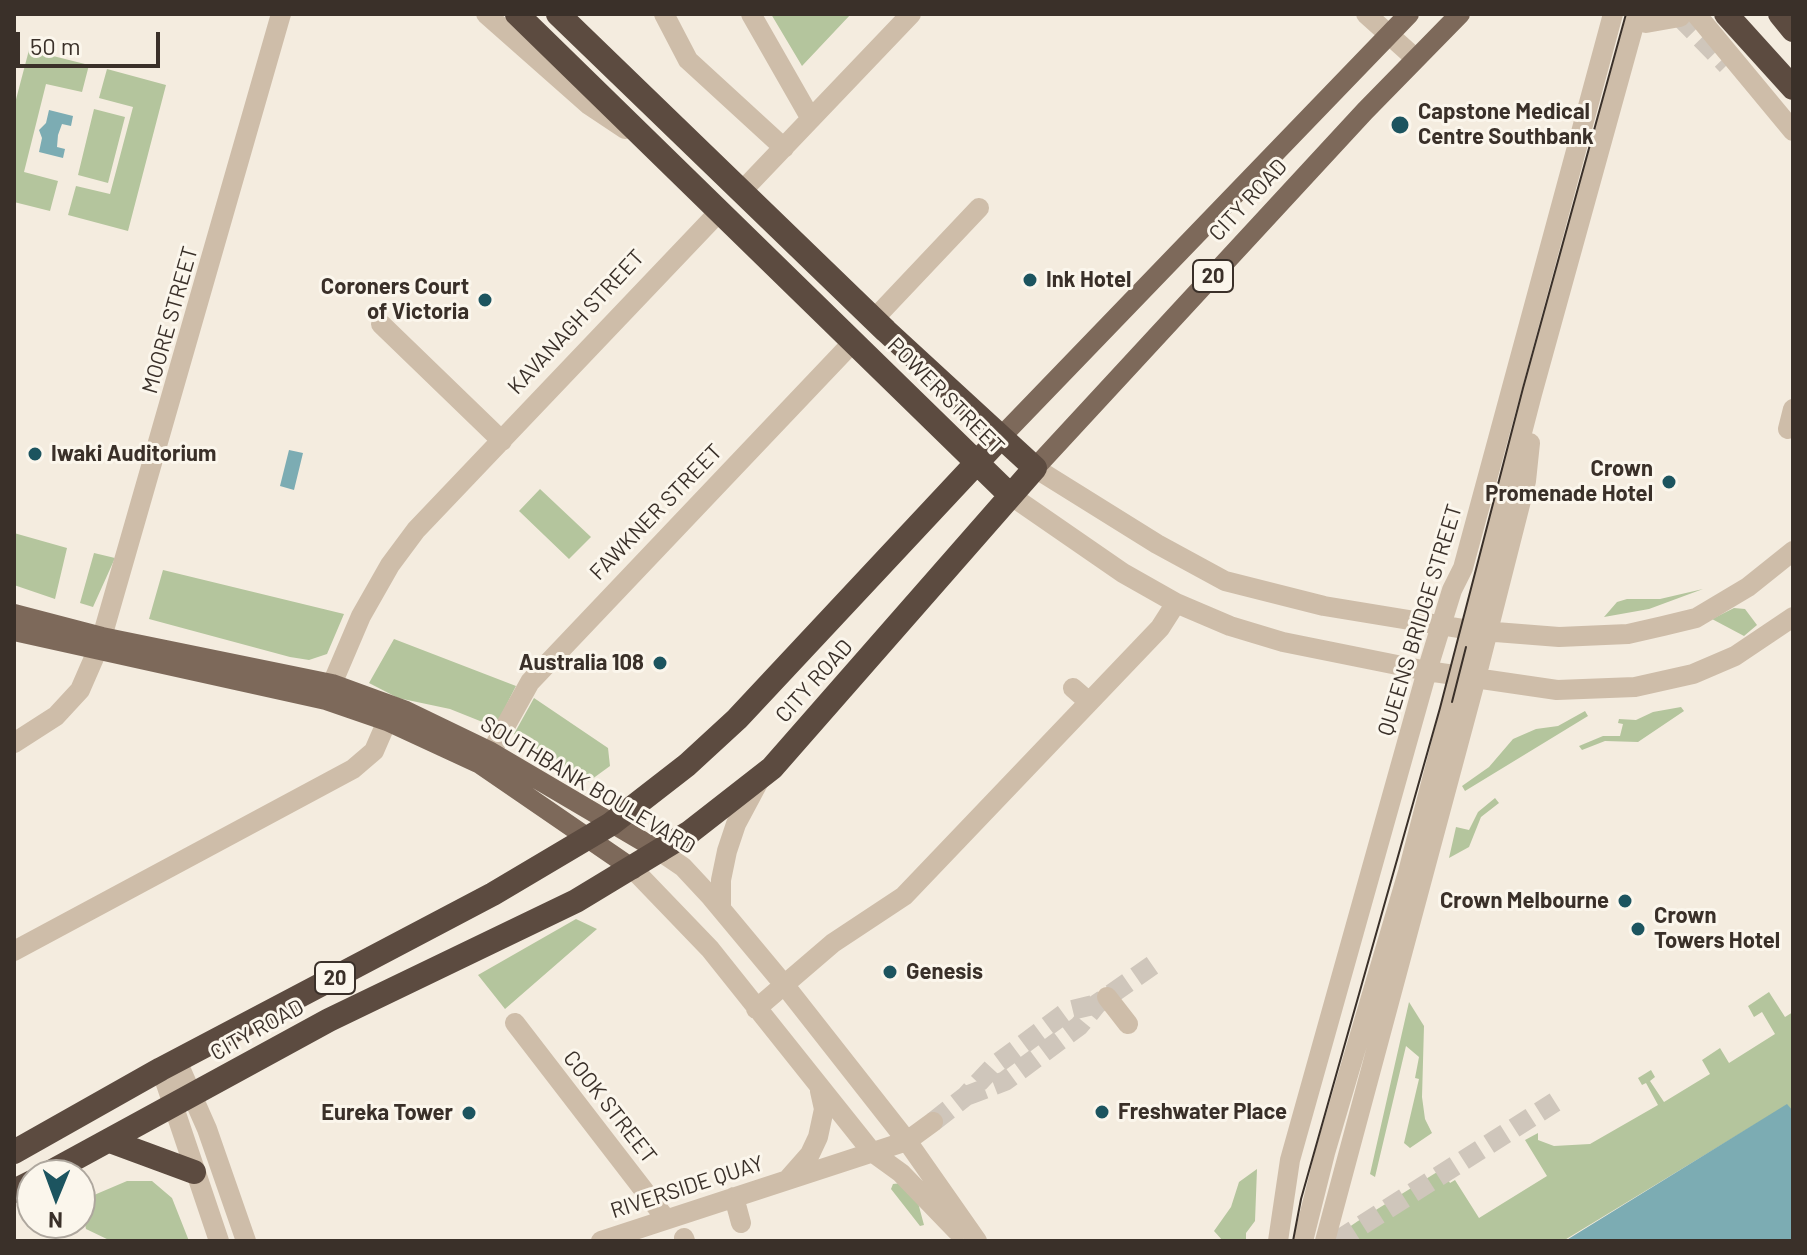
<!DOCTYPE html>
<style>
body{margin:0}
#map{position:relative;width:1807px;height:1255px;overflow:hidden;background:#f4ecdf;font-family:Barlow,sans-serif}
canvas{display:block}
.frame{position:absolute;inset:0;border:16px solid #3a3029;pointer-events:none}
.north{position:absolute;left:16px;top:1159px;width:80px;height:80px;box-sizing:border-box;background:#fbf6ec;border:2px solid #aea79e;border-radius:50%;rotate:181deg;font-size:22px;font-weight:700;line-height:32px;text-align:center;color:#3a3029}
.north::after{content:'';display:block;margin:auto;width:28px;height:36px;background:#1c545f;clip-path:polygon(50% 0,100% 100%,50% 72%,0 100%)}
.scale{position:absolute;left:16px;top:32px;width:144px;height:36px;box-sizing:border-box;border:4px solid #3a3029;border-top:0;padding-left:10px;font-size:24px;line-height:28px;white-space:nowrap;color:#3a3029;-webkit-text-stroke:6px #fbf6ec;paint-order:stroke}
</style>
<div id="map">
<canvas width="1807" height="1255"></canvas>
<div class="frame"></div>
<div class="north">N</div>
<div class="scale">50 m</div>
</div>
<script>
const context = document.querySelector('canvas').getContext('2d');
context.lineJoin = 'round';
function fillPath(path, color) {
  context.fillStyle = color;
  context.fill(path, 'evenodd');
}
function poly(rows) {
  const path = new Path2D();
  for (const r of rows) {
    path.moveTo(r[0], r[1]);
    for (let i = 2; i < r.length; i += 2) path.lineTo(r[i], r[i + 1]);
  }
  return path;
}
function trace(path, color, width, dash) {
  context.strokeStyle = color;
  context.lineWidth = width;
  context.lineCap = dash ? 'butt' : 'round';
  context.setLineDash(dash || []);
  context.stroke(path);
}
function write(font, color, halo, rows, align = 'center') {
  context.font = font + ' Barlow,sans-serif';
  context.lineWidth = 6;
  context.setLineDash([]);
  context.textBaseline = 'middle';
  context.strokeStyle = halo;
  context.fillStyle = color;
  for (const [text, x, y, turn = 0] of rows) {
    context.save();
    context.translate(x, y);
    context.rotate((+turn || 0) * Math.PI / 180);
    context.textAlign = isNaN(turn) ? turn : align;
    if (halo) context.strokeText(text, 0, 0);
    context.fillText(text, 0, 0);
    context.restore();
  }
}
const green = poly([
 [771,14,851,14,802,66],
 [29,50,89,65,82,92,46,84,24,172,58,181,50,211,14,202,14,107],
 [107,69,166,85,128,231,68,215,76,186,110,194,133,107,99,98],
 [94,109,125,117,108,183,78,175],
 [540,489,591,537,569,559,519,511],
 [14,533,67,548,55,599,14,585],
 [94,553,115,558,93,607,80,603],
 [163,570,344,614,327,654,309,660,290,657,149,619],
 [1703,589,1649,609,1604,617,1617,602,1627,599,1660,599],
 [1734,608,1745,609,1757,625,1744,636,1712,619],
 [394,639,516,686,495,727,450,709,398,698,369,683],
 [534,698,608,748,610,766,588,782,514,734],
 [1681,707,1684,711,1638,742,1605,741,1582,750,1579,746,1603,736,1620,736,1623,724,1618,723,1619,719,1636,720,1653,712],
 [1585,711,1588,716,1465,791,1462,786,1489,767,1513,739,1536,729,1558,726],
 [1495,798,1499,803,1481,817,1469,847,1449,858,1456,827,1469,830,1478,812],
 [576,919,597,929,505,1009,478,975],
 [1769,992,1785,1017,1793,1012,1792,1112,1787,1105,1563,1241,1338,1241,1339,1234,1358,1221,1442,1169,1450,1183,1455,1180,1479,1218,1547,1176,1525,1140,1538,1133,1538,1140,1554,1146,1590,1144,1658,1105,1646,1083,1642,1085,1638,1078,1651,1070,1655,1077,1650,1081,1664,1102,1710,1074,1702,1060,1720,1048,1729,1063,1775,1034,1762,1012,1754,1017,1748,1006],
 [1409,1002,1424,1026,1422,1097,1425,1119,1432,1133,1410,1148,1404,1143,1419,1079,1415,1078,1419,1057,1406,1046,1375,1177,1370,1174],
 [1257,1169,1255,1221,1246,1233,1246,1241,1223,1241,1214,1231,1231,1207,1239,1182],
 [127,1181,152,1181,172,1198,189,1241,111,1241,86,1229,80,1201],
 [902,1183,917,1199,924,1225,920,1226,891,1189,893,1184]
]);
const water = poly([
 [49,110,73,116,71,126,62,124,58,135,57,147,65,149,63,158,39,152,42,138,39,130,46,123],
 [289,450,303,453,294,490,280,486],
 [1787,1104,1793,1111,1793,1241,1565,1241]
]);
const minorTunnel = poly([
 [1680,17,1727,65],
 [966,1096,1005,1081,1079,1026,1097,1004,1160,960],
 [933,1122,966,1096,994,1066,1068,1011,1097,1004],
 [1337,1241,1555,1102]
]);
const minor = poly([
 [486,14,589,105,625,129],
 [664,14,688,60,784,148],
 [751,14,811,119],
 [1366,14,1415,58],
 [1646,23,1680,17],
 [742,191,911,14],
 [874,319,979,208],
 [381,324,502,441],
 [1788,429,1793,409],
 [1035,468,1157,544,1225,581,1324,606,1470,630,1559,637,1628,634,1663,626,1696,618,1748,587,1793,551],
 [1010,495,1123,573,1176,603,1230,626,1283,642,1427,671,1557,690,1635,687,1693,674,1735,656,1793,617],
 [102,637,281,14],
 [332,684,361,616,390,565,416,530,718,213],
 [1073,688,1089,702],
 [14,743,56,716,80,690,97,651],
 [491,752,530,682,853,342],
 [661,852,683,867,711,897,786,987,907,1141,977,1241],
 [633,869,710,949,872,1152,901,1173,957,1231],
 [721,909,721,880,727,851,736,824,759,781],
 [14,951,353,769,374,751,387,721],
 [1107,997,1128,1024],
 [756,1009,833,943,904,896,1160,628,1176,603],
 [515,1023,666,1219],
 [177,1061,207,1129,246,1241],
 [161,1069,219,1241],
 [788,1179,810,1154,818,1137,824,1109,820,1091],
 [734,1197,741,1223],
 [684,1238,685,1241],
 [601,1241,907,1141,933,1122],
 [1278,1241,1290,1160,1427,671,1452,590,1463,568,1613,14],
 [1303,1241,1325,1153,1408,872,1532,394,1637,14],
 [1325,1241,1476,678,1526,481,1530,443]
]);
const major = poly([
 [999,439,1409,14],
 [1035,468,1365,111,1460,14],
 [14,614,102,637,332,684,406,711,491,752,661,852],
 [14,631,326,700,387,721,480,764,633,869]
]);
const highway = poly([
 [517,14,1010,495],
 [1726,14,1793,88],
 [1780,14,1793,30],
 [110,1141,194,1172],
 [14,1152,161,1069,493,894,611,824,687,765,737,719,999,439],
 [45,1175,329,1020,576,901,690,832,772,768,1035,468,886,331,558,14],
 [14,1191,32,1182]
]);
const tram = poly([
 [1452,702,1466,647],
 [1293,1241,1301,1199,1440,708,1523,388,1626,14]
]);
const minorBridge = poly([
 [1696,14,1793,131]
]);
const markers = [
 [1400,125,10,"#1c545f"],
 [1030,280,8,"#1c545f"],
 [485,300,8,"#1c545f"],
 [35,454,8,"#1c545f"],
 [1669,482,8,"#1c545f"],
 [660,663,8,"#1c545f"],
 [1625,901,8,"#1c545f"],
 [1638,929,8,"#1c545f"],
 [890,972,8,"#1c545f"],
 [1102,1112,8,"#1c545f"],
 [469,1113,8,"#1c545f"]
];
const shields = [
 [1213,276,40],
 [335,978,40]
];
const shieldNames = [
 ["20",1213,276],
 ["20",335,978]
];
const poiNames = [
 ["Capstone Medical",1418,112],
 ["Centre Southbank",1418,137],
 ["Ink Hotel",1046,280],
 ["Coroners Court",469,287,"right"],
 ["of Victoria",469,312,"right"],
 ["Iwaki Auditorium",51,454],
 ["Crown",1653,469,"right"],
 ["Promenade Hotel",1653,494,"right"],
 ["Australia 108",644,663,"right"],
 ["Crown Melbourne",1609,901,"right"],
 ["Crown",1654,916],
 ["Towers Hotel",1654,941],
 ["Genesis",906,972],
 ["Freshwater Place",1118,1112],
 ["Eureka Tower",453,1113,"right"]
];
const streetNames = [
 ["CITY ROAD",1248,200,-47],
 ["MOORE STREET",170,320,-74],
 ["KAVANAGH STREET",576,322,-47],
 ["POWER STREET",946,396,45],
 ["FAWKNER STREET",656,512,-46],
 ["QUEENS BRIDGE STREET",1420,620,-73],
 ["CITY ROAD",814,681,-48],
 ["SOUTHBANK BOULEVARD",588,785,31],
 ["CITY ROAD",257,1030,-29],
 ["COOK STREET",610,1107,52],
 ["RIVERSIDE QUAY",687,1187,-18]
];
fillPath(green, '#b4c59d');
fillPath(water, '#7cacb3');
trace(minorTunnel, '#cfc6bb', 20, [20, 10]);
trace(minor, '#cebda9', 20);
trace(major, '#7d695a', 20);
trace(highway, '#5c4b40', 24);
trace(tram, '#3a3029', 2);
trace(minorBridge, '#cebda9', 20);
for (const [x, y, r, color] of markers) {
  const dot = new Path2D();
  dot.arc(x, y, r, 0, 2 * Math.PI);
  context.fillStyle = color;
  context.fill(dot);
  trace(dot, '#fbf6ec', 3);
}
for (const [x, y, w] of shields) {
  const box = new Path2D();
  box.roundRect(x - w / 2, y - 16, w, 32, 6);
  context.fillStyle = '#fbf6ec';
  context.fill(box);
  trace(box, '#3a3029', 2);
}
write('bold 20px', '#3a3029', null, shieldNames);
write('bold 22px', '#3a3029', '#fbf6ec', poiNames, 'left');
write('22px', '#3a3029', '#fbf6ec', streetNames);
</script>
